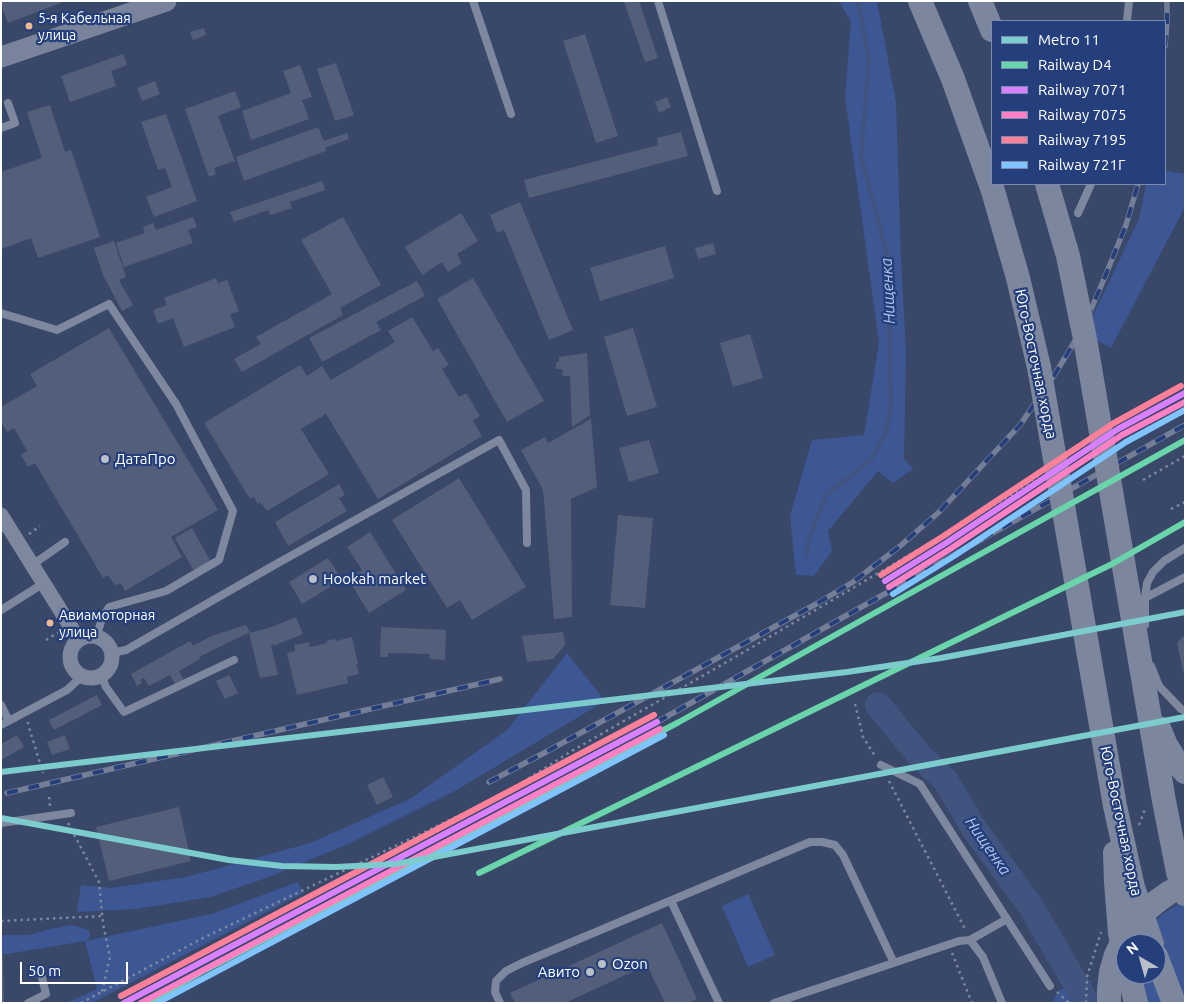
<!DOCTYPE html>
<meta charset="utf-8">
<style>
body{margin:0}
#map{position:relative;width:1186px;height:1004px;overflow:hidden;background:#394768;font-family:Ubuntu,sans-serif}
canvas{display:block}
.frame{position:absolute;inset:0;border:2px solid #fff;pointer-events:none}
.legend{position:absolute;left:991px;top:20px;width:175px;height:165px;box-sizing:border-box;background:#253f7c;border:1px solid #7c8cb0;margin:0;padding:6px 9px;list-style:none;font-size:15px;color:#fff}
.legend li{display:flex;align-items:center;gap:10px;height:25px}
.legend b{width:25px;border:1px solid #7c8cb0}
.north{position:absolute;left:1116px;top:934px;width:50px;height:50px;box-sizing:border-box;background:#253f7c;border:1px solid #7c8cb0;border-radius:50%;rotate:322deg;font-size:14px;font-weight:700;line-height:20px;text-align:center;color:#fff}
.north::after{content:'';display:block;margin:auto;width:18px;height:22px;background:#babfca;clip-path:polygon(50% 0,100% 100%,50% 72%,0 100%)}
.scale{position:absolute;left:20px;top:962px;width:108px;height:22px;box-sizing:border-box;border:2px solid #fff;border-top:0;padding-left:6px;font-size:15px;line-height:18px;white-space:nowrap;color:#fff;-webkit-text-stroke:4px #253f7c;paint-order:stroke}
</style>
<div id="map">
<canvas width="1186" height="1004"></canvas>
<div class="frame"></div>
<ul class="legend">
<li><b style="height:6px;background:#7cccce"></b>Metro 11</li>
<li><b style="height:6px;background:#6ad5aa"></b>Railway D4</li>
<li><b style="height:6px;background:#d880ff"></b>Railway 7071</li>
<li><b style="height:6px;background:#ff80c5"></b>Railway 7075</li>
<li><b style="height:6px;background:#ff8098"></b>Railway 7195</li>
<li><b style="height:6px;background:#80c4ff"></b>Railway 721Г</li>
</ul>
<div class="north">N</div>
<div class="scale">50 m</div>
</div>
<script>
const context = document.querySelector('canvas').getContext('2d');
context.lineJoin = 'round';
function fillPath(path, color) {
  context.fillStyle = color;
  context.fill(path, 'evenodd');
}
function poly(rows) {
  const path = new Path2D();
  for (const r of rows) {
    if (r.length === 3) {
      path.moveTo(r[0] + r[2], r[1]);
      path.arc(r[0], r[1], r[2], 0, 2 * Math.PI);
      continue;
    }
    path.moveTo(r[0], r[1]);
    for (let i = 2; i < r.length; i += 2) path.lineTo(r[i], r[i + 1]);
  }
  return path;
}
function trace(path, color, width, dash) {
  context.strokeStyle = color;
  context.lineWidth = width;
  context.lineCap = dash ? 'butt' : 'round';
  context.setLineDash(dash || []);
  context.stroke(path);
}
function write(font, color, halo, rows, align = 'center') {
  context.font = font + ' Ubuntu,sans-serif';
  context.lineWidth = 4.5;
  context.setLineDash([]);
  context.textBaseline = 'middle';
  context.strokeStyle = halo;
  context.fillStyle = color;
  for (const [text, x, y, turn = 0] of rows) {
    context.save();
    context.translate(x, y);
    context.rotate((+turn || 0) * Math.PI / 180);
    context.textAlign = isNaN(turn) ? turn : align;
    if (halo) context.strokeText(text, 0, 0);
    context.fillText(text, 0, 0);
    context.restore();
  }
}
const green = poly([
 [839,1,877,1,896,102,901,260,906,352,904,459,913,469,893,483,878,471,828,531,832,551,814,576,796,575,790,516,812,440,864,435,879,342,845,97,851,22],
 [1167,171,1185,174,1185,207,1111,348,1095,339,1088,326,1139,219,1146,184,1165,184,1165,172],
 [567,653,605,701,455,791,348,844,269,877,210,897,136,909,77,912,81,885,110,888,186,877,310,843,410,799,507,730],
 [298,882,303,893,92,1003,66,1003,97,989,85,941,1,955,1,935,29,935,46,930,71,925,86,929,90,932,90,937,86,941,211,914],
 [748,894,775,955,748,967,722,906],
 [1185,900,1185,1003,1123,1003,1123,989,1126,974,1156,974,1156,944,1137,944,1153,923,1164,913],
 [1091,980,1091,1003,1052,1003,1059,990]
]);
const stream = poly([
 [806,556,809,539,826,495,871,460,886,433,891,405,888,257,861,157,869,60,858,1]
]);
const river = poly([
 [878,705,920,756,946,781,975,830,1030,905,1084,998]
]);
const building = poly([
 [1,1,66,1,8,23,1,5],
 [639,1,658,58,645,62,624,2],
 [204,28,206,35,193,40,190,32],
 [585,34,618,136,596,143,563,41],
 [123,54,127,65,111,71,116,86,70,102,61,76],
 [336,63,354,115,335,121,317,69],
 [300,65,312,97,302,100,309,119,251,140,242,111,291,93,283,71],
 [155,81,160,94,142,101,137,88],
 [235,91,241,107,218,116,235,161,214,168,216,174,209,177,185,109],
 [667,97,671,107,659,113,655,102],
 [50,105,65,152,71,150,100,237,38,258,31,238,1,249,1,172,42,158,27,112],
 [166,114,197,201,154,217,146,197,172,187,165,168,158,170,141,122],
 [318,127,324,141,347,133,349,139,325,148,326,151,244,181,236,157],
 [681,132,688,156,529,198,524,180,658,145,657,138],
 [322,181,325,190,290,202,292,208,270,215,268,210,234,222,230,212],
 [520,202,573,330,549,340,504,230,497,233,490,215],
 [461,213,478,241,457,254,462,263,448,272,442,262,422,275,405,247],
 [193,217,197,227,188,230,193,243,124,267,116,243,145,233,143,227,153,223,156,230],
 [343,217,381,285,340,308,343,315,242,372,234,359,261,344,256,337,332,294,301,240],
 [114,241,126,277,119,280,133,305,122,311,103,275,94,248],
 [713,243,716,254,698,259,695,248],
 [665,246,674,278,600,301,590,268],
 [216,278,218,283,227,280,239,311,230,314,235,327,184,347,173,318,158,324,153,310,167,305,164,298],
 [473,278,544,401,507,422,437,299],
 [417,281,425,296,376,322,381,330,322,362,309,338],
 [412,317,433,351,438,348,449,365,442,369,459,397,466,393,480,416,473,421,482,436,378,499,326,414,301,429,329,474,267,511,260,502,258,504,254,497,250,499,204,423,300,365,307,376,322,366,331,380,395,342,388,331],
 [109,328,218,510,171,537,182,557,125,591,121,583,117,585,114,584,108,575,103,578,35,463,28,467,21,455,27,451,14,428,7,432,1,422,1,407,37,386,30,374],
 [633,328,657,407,627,416,604,337],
 [750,334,763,378,733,387,720,343],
 [587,353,590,415,572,427,570,376,563,376,562,369,556,369,556,362,559,362,559,357],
 [591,419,597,487,571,499,572,617,554,619,543,490,521,450,545,437,548,443],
 [649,440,659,473,629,482,619,448],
 [459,478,526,587,472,620,460,600,447,608,392,520],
 [339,484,345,495,339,498,347,511,288,546,275,522],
 [618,515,653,518,645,608,610,605],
 [192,528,211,562,194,571,175,538],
 [370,532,406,590,369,613,348,579,362,570,347,547],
 [328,558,342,580,302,604,289,582],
 [296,617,303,634,273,646,273,644,271,645,278,675,260,678,249,633,269,628],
 [246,625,250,632,199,657,200,659,179,671,184,681,176,686,170,675,149,686,144,678,140,680,142,683,137,686,131,674,190,641,193,646,211,636],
 [381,627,446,630,445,660,429,659,430,654,388,653,388,657,380,657],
 [563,632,565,645,553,659,527,662,522,636],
 [1185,634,1185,675,1184,675,1177,643],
 [352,637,358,664,356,664,359,674,347,677,348,683,297,695,287,653,295,651,294,645,309,642,310,647,327,643,326,641,335,639,336,641],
 [229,675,238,693,225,699,216,681],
 [97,695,102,705,54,730,49,720],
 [17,735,24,747,1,760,1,744],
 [65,735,70,749,52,755,47,742],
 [383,777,393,797,377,805,367,785],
 [179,807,191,861,109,881,96,827],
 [662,923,697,999,688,1003,665,1003,647,965,565,1003,515,1003,510,993],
 [1,956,3,956,4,1003,1,1003]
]);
const path = poly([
 [1117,422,1185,385],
 [1124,441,1185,408],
 [1072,453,1084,445],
 [1143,480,1185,456],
 [1171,509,1185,502],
 [29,534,40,526],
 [82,618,92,613],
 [46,640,59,632],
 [855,704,863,737,875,756],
 [28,722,28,724,43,773],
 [889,781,965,929],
 [49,797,50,806],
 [68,823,99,882,103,924,110,957,102,992],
 [1139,825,1146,807],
 [1,921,102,916],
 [952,953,972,1003],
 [1057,992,1069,1003],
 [81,1003,203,938,504,794,570,752,737,656,1013,494,1038,476],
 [1086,1003,1087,977,1101,932]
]);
const lane = poly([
 [473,1,511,114],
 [658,1,717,191],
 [1127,21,1129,1],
 [1,128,15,123,8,103],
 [1078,213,1091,184],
 [1,313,57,330,109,304,176,404,233,511,219,560,166,591,109,607,102,619,96,637],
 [32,565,65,542],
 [1145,598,1185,577],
 [1,610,44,583],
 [1145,625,1145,598,1147,583,1153,572,1164,561,1185,548],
 [111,653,126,650,278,563,499,440,526,490,527,543],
 [1151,666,1159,686,1181,709,1185,711],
 [101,675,106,687,124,712,234,660],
 [1,705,9,721],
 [1,725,67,690,82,676],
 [881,765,920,784,1050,986],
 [1,823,71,813],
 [671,901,719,1003],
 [970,940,1007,919],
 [28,1003,46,994,40,969],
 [500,1003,495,992,496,981,506,971,522,963,810,842,822,842,835,845,843,855,894,963],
 [774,1003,959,941,970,940,983,957,1002,1003]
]);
const street = poly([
 [1,515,79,640],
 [91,657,21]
]);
const secondary = poly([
 [1,57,166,1]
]);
const primary = poly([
 [980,1,992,30],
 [1156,956,1174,1003],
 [1129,974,1136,1003],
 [1109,1003,1109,989,1111,972,1116,955,1123,940,1132,926,1143,913,1156,902,1170,892,1185,885]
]);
const rail = poly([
 [1165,46,1167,22,1167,1],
 [657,722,1185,425],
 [489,782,544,753,816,604,853,582,899,547,939,512,1020,425,1055,374,1084,326,1104,279,1126,225,1138,184],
 [7,793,500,679]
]);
const primaryBridge = poly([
 [920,1,953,79,993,191,1018,278,1039,367,1115,806,1133,887,1152,944],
 [1047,184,1068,256,1085,339,1164,801,1178,872,1185,894],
 [1159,728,1166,745,1177,763,1185,772],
 [1115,853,1116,882,1120,933,1126,962]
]);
const rail1 = poly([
 [479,873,1112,564,1185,522],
 [147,1003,205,970,412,863,679,722,1185,440]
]);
const rail2 = poly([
 [885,581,946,543,1118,429,1185,393],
 [124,1003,657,722]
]);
const rail3 = poly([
 [889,587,950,549,1122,435,1185,402],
 [141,1003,660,729]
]);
const rail4 = poly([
 [881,575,942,537,1114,423,1181,386],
 [121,996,654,715]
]);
const rail5 = poly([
 [893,594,954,556,1126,442,1185,410],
 [157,1003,664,735]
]);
const metro1 = poly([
 [1,772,847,672,941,658,1185,612],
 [1,818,229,860,282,866,336,867,396,864,1185,717]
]);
const markers = [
 [29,26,4.5,"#f1b78d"],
 [105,459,5,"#babfca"],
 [313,579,5,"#babfca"],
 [50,623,4.5,"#f1b78d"],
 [602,964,5,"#babfca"],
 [590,972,5,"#babfca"]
];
const busNames = [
 ["5-я Кабельная",38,18],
 ["улица",38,35],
 ["Авиамоторная",59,615],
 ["улица",59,632]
];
const streetNames = [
 ["Юго-Восточная хорда",1036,364,78],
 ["Юго-Восточная хорда",1121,821,78]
];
const poiNames = [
 ["ДатаПро",115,459],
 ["Hookah market",323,579],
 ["Ozon",612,964],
 ["Авито",580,972,"right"]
];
const waterNames = [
 ["Нищенка",888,291,-93],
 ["Нищенка",988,846,55]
];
fillPath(green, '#3c5794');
trace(stream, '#41547f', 4.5);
trace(river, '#41547f', 26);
fillPath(building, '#535f7a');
trace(path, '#7d889f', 2.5, [2.5, 4]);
trace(lane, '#7d889f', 8);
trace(street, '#7d889f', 15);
trace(secondary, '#79839b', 21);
trace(primary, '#7c879e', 24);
trace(rail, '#747e97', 5.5);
trace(rail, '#253f7c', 4, [11]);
trace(primaryBridge, '#7c879e', 24);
trace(rail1, '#6ad5aa', 6);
trace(rail2, '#d880ff', 6);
trace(rail3, '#ff80c5', 6);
trace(rail4, '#ff8098', 6);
trace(rail5, '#80c4ff', 6);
trace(metro1, '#7cccce', 6);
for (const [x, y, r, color] of markers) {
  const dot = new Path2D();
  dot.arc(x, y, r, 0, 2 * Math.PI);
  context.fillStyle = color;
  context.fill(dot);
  trace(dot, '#253f7c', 2);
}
write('14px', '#fff', '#253f7c', busNames, 'left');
write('15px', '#fff', '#253f7c', streetNames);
write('15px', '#fff', '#253f7c', poiNames, 'left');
write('italic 16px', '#b4c6ec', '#253f7c', waterNames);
</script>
